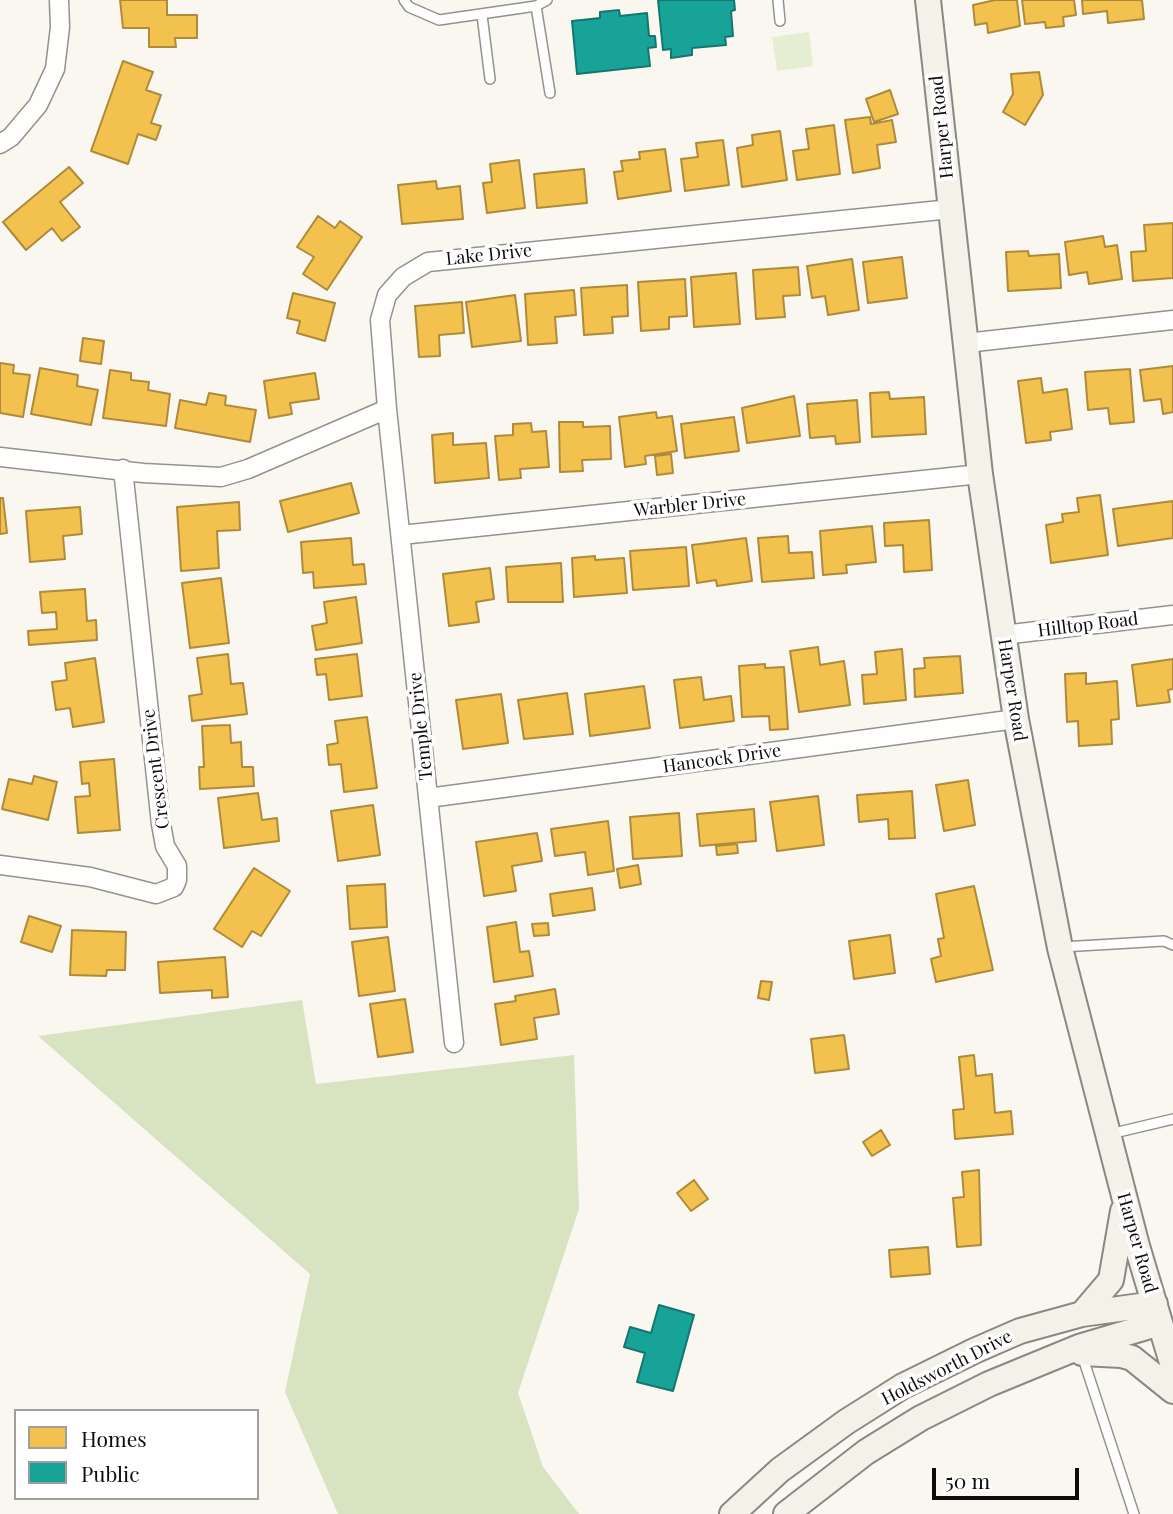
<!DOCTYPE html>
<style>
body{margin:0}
#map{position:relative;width:1173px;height:1514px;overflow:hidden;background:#faf7f0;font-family:"Playfair Display",serif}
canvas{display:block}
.legend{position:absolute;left:14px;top:1409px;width:245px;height:91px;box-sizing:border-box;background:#fff;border:2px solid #9e9e9e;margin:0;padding:9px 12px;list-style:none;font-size:21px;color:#0c0c0c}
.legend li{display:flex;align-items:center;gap:14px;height:35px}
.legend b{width:35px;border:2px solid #9e9e9e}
.scale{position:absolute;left:932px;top:1468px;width:147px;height:32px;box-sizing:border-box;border:4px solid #0c0c0c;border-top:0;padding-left:9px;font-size:21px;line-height:24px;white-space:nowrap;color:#0c0c0c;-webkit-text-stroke:5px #fff;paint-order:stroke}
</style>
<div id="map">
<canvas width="1173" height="1514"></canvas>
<ul class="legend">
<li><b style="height:19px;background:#f2c14e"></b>Homes</li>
<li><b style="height:19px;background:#17a398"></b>Public</li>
</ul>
<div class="scale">50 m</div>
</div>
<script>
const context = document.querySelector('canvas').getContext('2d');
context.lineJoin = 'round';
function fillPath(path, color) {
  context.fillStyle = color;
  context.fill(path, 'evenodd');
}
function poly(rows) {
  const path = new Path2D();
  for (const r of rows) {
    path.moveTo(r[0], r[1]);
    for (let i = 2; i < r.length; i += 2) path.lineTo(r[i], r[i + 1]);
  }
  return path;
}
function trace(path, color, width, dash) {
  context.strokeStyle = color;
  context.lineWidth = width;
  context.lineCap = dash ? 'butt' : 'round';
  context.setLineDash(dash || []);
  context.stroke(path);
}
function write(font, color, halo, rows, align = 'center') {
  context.font = font + ' "Playfair Display",serif';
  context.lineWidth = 7;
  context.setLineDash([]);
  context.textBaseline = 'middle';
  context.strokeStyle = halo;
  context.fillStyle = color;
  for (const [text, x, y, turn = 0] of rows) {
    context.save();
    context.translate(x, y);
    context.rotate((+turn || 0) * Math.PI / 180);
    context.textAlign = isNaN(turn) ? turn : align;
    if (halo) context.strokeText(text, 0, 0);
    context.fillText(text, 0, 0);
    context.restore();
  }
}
const green = poly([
 [809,32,813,66,777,71,772,37]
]);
const forest = poly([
 [302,1000,316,1084,574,1055,579,1209,518,1393,543,1467,579,1514,338,1514,285,1392,310,1274,38,1036]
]);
const homes = poly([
 [120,0,167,0,167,15,197,15,197,38,175,38,176,47,149,47,149,28,123,28,120,0],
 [995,0,1017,0,1020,26,988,33,987,23,975,25,973,5,995,0],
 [1022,0,1074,0,1076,15,1063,17,1064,26,1046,28,1045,22,1025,24,1022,0],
 [1082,0,1142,0,1144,19,1108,23,1107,11,1083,14,1082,0],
 [123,61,153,72,146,90,161,95,151,123,161,126,156,140,138,134,128,164,91,151,123,61],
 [1039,72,1043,95,1025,125,1003,112,1013,94,1011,74,1039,72],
 [890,90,898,114,874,122,866,99,890,90],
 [870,117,871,124,892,120,896,142,877,145,880,168,853,173,845,120,870,117],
 [834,125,840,174,797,180,793,151,809,149,806,129,834,125],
 [780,131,787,180,742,187,737,148,753,145,752,135,780,131],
 [723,140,729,185,685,191,681,159,698,157,696,143,723,140],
 [665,149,671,191,618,199,614,172,623,171,621,161,640,159,639,152,665,149],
 [519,160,525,208,487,213,483,183,492,182,490,164,519,160],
 [69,167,83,183,60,202,80,227,62,241,52,228,26,250,3,222,69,167],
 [584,169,587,203,537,208,534,174,584,169],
 [436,181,437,189,460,186,463,219,402,224,398,185,436,181],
 [318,216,335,228,340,221,362,237,327,290,303,274,314,257,297,247,318,216],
 [1173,223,1173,278,1133,281,1131,252,1146,251,1144,225,1173,223],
 [1103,236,1105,247,1117,245,1122,279,1089,284,1087,272,1069,275,1065,242,1103,236],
 [1028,251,1029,256,1059,254,1061,288,1008,291,1006,252,1028,251],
 [902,257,907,298,868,303,863,262,902,257],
 [852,259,859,310,828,315,825,296,812,298,807,266,852,259],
 [798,267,800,295,783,296,785,317,756,319,753,270,798,267],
 [736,273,740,324,694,327,691,277,736,273],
 [685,279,687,316,669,317,669,329,641,331,638,282,685,279],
 [627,285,628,316,612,317,613,333,584,335,581,288,627,285],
 [574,290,576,315,555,317,557,343,528,345,525,294,574,290],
 [293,293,335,303,325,341,297,333,300,321,287,318,293,293],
 [515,295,521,341,472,347,466,302,515,295],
 [462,302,464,333,439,335,440,356,419,357,415,306,462,302],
 [83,338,104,341,101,364,80,361,83,338],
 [0,363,14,365,13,373,30,375,23,417,0,413,0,363],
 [1173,366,1173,412,1163,414,1161,399,1144,401,1140,370,1173,366],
 [40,368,78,375,77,386,98,390,91,425,31,414,40,368],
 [1130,369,1134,422,1110,424,1108,408,1088,410,1085,372,1130,369],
 [110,370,131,373,131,380,149,382,148,390,170,394,166,426,103,418,110,370],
 [315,373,319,399,290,403,292,414,269,418,264,381,315,373],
 [1041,378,1043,393,1067,389,1072,429,1050,432,1051,440,1026,443,1018,381,1041,378],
 [889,392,890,399,924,397,926,434,872,437,870,393,889,392],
 [209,393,226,396,225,405,256,410,250,442,175,428,180,400,206,405,209,393],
 [794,396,800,436,747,443,742,408,794,396],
 [857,400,860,442,836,444,835,436,810,438,807,404,857,400],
 [656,412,657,418,672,416,677,451,645,456,646,464,625,467,619,417,656,412],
 [734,417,739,451,685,458,681,424,734,417],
 [559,422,583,422,583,427,610,426,611,459,582,460,583,471,560,472,559,422],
 [531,423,532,432,546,431,549,467,520,469,521,478,499,480,495,436,513,435,513,424,531,423],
 [453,433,453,445,486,443,489,478,435,483,432,435,453,433],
 [671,454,673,473,657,475,655,456,671,454],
 [351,483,359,513,288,532,280,501,351,483],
 [1100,495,1108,555,1051,563,1046,525,1063,522,1062,514,1079,512,1077,498,1100,495],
 [0,498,3,498,7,533,0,534,0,498],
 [1173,501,1173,538,1118,546,1113,509,1173,501],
 [239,502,240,530,217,531,219,568,181,571,177,507,239,502],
 [80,507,82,534,63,536,65,559,30,562,26,511,80,507],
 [929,520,932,570,904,572,903,545,885,546,884,523,929,520],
 [872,526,876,562,846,565,847,573,823,575,820,531,872,526],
 [788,536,789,553,812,552,814,578,762,582,758,538,788,536],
 [351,538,353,565,364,564,366,584,314,588,313,572,303,573,301,542,351,538],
 [746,538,752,581,717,586,716,580,697,583,692,545,746,538],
 [686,547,689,586,633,590,630,551,686,547],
 [595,556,595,560,624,558,627,593,574,597,572,558,595,556],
 [561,563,563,602,508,602,506,567,561,563],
 [490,568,494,599,476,602,479,622,449,626,443,574,490,568],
 [221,578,229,643,190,648,182,583,221,578],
 [85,589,87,621,96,620,97,640,29,645,28,631,57,629,56,612,42,613,40,592,85,589],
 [356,597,362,643,316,650,312,626,327,623,324,602,356,597],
 [818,647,820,665,844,661,850,705,799,712,790,651,818,647],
 [902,649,906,700,864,704,862,675,877,674,875,652,902,649],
 [228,654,231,684,243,683,247,714,192,721,189,696,202,694,197,658,228,654],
 [357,654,362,696,329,700,326,674,317,675,315,659,357,654],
 [960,656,963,693,915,697,914,669,925,668,924,658,960,656],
 [95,658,104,722,73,727,70,708,56,710,52,682,67,680,65,663,95,658],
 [1173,659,1173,689,1168,690,1170,702,1137,706,1132,665,1173,659],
 [765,664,765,668,784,667,788,729,770,730,769,716,742,717,739,666,765,664],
 [1086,673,1086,684,1117,681,1119,719,1111,720,1112,744,1079,746,1078,721,1067,722,1065,674,1086,673],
 [701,677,704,700,731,696,734,721,680,728,674,680,701,677],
 [644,686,650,728,590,736,585,694,644,686],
 [567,693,573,734,524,739,518,700,567,693],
 [501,694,508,743,463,749,456,700,501,694],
 [367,717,377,788,344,792,341,764,329,765,327,745,338,743,335,721,367,717],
 [230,725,231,743,241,742,242,767,253,767,254,786,200,789,199,767,204,767,202,726,230,725],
 [114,759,120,830,78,833,75,797,90,796,89,783,82,784,80,762,114,759],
 [34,776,57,782,48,820,2,809,9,779,32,784,34,776],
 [968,780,975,825,944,831,936,785,968,780],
 [912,791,915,838,889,839,888,819,859,822,857,795,912,791],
 [258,793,262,820,277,818,279,841,224,848,218,798,258,793],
 [818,796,824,845,777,851,770,802,818,796],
 [373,805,380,855,338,861,331,811,373,805],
 [754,809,756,841,700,846,697,814,754,809],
 [679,813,682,856,633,859,630,817,679,813],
 [608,821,614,871,588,875,585,852,555,856,551,829,608,821],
 [537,833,542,861,512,866,516,891,484,896,476,842,537,833],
 [737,844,738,853,717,855,716,846,737,844],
 [638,865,641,884,620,888,617,869,638,865],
 [254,868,290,891,261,936,252,931,242,947,214,929,254,868],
 [385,884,387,927,350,929,347,886,385,884],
 [974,886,993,970,936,982,931,959,941,956,938,939,944,938,936,894,974,886],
 [592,888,595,910,553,916,550,894,592,888],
 [29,916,61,926,52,952,21,942,29,916],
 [516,922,520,952,529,951,533,976,494,982,487,927,516,922],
 [548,923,549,935,534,936,532,924,548,923],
 [72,930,126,932,125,970,107,970,106,976,70,975,72,930],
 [890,935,895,973,854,979,849,941,890,935],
 [388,937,395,991,359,996,352,942,388,937],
 [225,957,228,997,212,998,212,990,160,993,158,962,225,957],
 [761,981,772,982,769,1000,758,998,761,981],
 [555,989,559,1014,534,1018,537,1039,501,1045,495,1004,516,1001,515,996,555,989],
 [405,999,413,1052,378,1057,370,1004,405,999],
 [844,1035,849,1069,815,1073,811,1039,844,1035],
 [974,1055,976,1076,992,1074,995,1113,1011,1111,1013,1134,955,1139,953,1110,964,1109,959,1057,974,1055],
 [881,1130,890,1145,872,1156,863,1142,881,1130],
 [979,1170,981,1245,957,1247,953,1198,964,1197,962,1172,979,1170],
 [694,1180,708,1199,691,1211,677,1193,694,1180],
 [928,1247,930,1274,891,1277,889,1250,928,1247]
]);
const public = poly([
 [658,0,734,0,735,10,731,11,733,36,725,37,726,45,692,48,692,55,671,58,671,49,663,50,658,0],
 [619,10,620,16,647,13,649,36,655,36,656,47,648,48,650,66,577,74,572,21,600,18,600,12,619,10],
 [659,1305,694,1315,673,1391,637,1382,645,1353,624,1347,630,1327,651,1333,659,1305]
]);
const service = poly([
 [404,0,409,7,439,20,536,6,547,0],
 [778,0,780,21],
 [536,6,550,93],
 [482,15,490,79],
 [1062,947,1164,941,1173,945],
 [1110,1134,1173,1119],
 [1082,1355,1134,1514]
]);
const minor = poly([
 [0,144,11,137,38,105,55,69,60,27,59,0],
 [966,343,1173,320],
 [387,409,454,1043],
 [0,457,143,473,221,477,248,469,387,409,380,320,387,295,403,277,428,262,951,209],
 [401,535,980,474],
 [1003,635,1173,615],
 [428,798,1016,719],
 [0,865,90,877,156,894,174,887,177,880,177,866,165,846,161,824,123,469]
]);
const secondary = poly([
 [928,0,980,474,1016,719,1060,948,1137,1246,1173,1366],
 [1082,1314,1111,1280,1123,1211],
 [1082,1353,1121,1355,1132,1358,1173,1391],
 [732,1514,780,1470,846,1422,903,1386,974,1351,1020,1331,1082,1314,1155,1304],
 [786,1514,866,1452,921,1418,989,1384,1079,1347,1160,1323]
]);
const streetNames = [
 ["Harper Road",942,127,-96],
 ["Lake Drive",489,255,-6],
 ["Warbler Drive",690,505,-6],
 ["Hilltop Road",1088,625,-7],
 ["Harper Road",1012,690,81],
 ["Temple Drive",421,726,-96],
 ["Hancock Drive",722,759,-8],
 ["Crescent Drive",156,769,-97],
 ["Harper Road",1137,1243,74],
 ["Holdsworth Drive",947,1368,-27]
];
fillPath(green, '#e5edd2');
fillPath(forest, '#d7e3c1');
fillPath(homes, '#f2c14e');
trace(homes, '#ad8b3a', 2);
fillPath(public, '#17a398');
trace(public, '#14766e', 2);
trace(service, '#93928f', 12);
trace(minor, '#93928f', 21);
trace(secondary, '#8a8885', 28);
trace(service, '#fefefd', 9);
trace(minor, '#fefefd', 18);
trace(secondary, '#f4f1e9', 24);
write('18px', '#0c0c0c', '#fff', streetNames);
</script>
